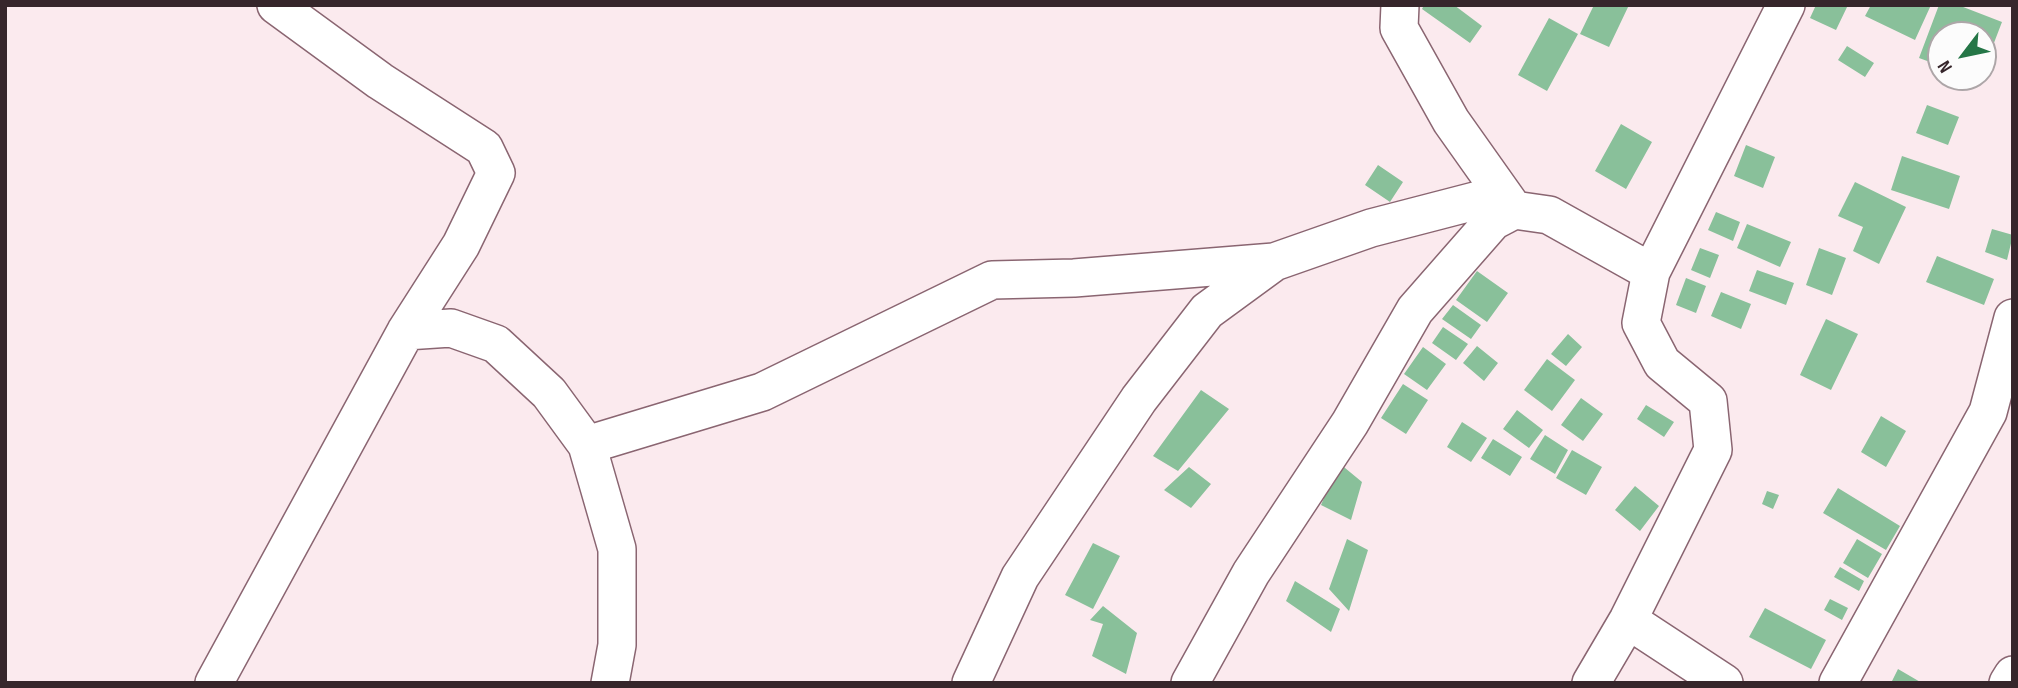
<!DOCTYPE html>
<style>
body{margin:0}
#map{position:relative;width:2018px;height:688px;overflow:hidden;background:#fbeaee;font-family:"Sofia Sans Condensed",sans-serif}
canvas{display:block}
.frame{position:absolute;inset:0;border:7px solid #36262b;pointer-events:none}
.north{position:absolute;left:1927px;top:21px;width:70px;height:70px;box-sizing:border-box;background:#fcfcfc;border:2px solid #ada6a8;border-radius:50%;rotate:238deg;font-size:19px;font-weight:700;line-height:28px;text-align:center;color:#36262b}
.north::after{content:'';display:block;margin:auto;width:24px;height:32px;background:#257647;clip-path:polygon(50% 0,100% 100%,50% 72%,0 100%)}
</style>
<div id="map">
<canvas width="2018" height="688"></canvas>
<div class="frame"></div>
<div class="north">N</div>
</div>
<script>
const context = document.querySelector('canvas').getContext('2d');
context.lineJoin = 'round';
function fillPath(path, color) {
  context.fillStyle = color;
  context.fill(path, 'evenodd');
}
function poly(rows) {
  const path = new Path2D();
  for (const r of rows) {
    path.moveTo(r[0], r[1]);
    for (let i = 2; i < r.length; i += 2) path.lineTo(r[i], r[i + 1]);
  }
  return path;
}
function trace(path, color, width, dash) {
  context.strokeStyle = color;
  context.lineWidth = width;
  context.lineCap = dash ? 'butt' : 'round';
  context.setLineDash(dash || []);
  context.stroke(path);
}
const building = poly([
 [1424,5,1454,5,1482,26,1470,43,1422,9],
 [1594,5,1629,5,1609,47,1580,34],
 [1816,5,1848,5,1836,30,1810,18],
 [1871,5,1931,5,1915,40,1865,16],
 [1939,5,1958,5,2002,22,1992,48,1983,45,1983,35,1941,35,1941,66,1919,58],
 [1549,18,1578,34,1547,91,1518,75],
 [1847,46,1874,63,1865,77,1838,60],
 [1927,105,1959,117,1948,145,1916,133],
 [1621,124,1652,142,1626,189,1595,171],
 [1746,145,1775,157,1763,188,1734,176],
 [1902,156,1960,176,1949,209,1891,190],
 [1378,165,1403,182,1390,202,1365,185],
 [1855,182,1906,207,1879,264,1853,251,1863,227,1838,216],
 [1716,212,1740,222,1733,241,1708,230],
 [1747,224,1791,242,1780,267,1737,248],
 [1992,229,2013,235,2007,260,1985,252],
 [1700,248,1719,255,1710,278,1691,270],
 [1819,248,1846,258,1832,295,1806,285],
 [1937,256,1994,279,1984,305,1926,282],
 [1757,270,1794,283,1786,305,1749,291],
 [1477,271,1508,293,1487,322,1456,300],
 [1686,278,1706,286,1696,313,1676,305],
 [1721,292,1751,304,1741,329,1711,316],
 [1453,305,1481,325,1471,339,1442,319],
 [1826,319,1858,334,1831,390,1800,375],
 [1443,327,1468,344,1456,360,1432,343],
 [1568,334,1582,347,1566,366,1551,354],
 [1477,346,1498,363,1484,381,1463,363],
 [1423,347,1446,364,1427,390,1404,374],
 [1547,359,1575,380,1552,411,1524,390],
 [1403,384,1428,400,1406,434,1381,418],
 [1201,390,1229,409,1178,471,1153,456],
 [1581,398,1603,414,1583,441,1561,425],
 [1646,405,1674,422,1664,437,1637,419],
 [1517,410,1543,430,1529,448,1503,429],
 [1881,416,1906,431,1886,467,1861,452],
 [1462,422,1487,438,1471,462,1447,447],
 [1545,435,1568,450,1555,474,1530,459],
 [1493,439,1522,457,1510,476,1481,458],
 [1572,450,1602,467,1586,495,1556,478],
 [1339,463,1362,482,1351,520,1321,505],
 [1189,467,1211,484,1191,508,1164,490],
 [1635,486,1659,506,1640,531,1615,510],
 [1838,488,1900,526,1886,550,1823,513],
 [1767,491,1779,495,1773,509,1762,504],
 [1347,539,1368,550,1349,611,1329,589],
 [1857,539,1882,554,1868,578,1843,563],
 [1093,543,1120,556,1093,609,1065,595],
 [1840,567,1864,581,1859,591,1834,577],
 [1295,581,1340,609,1331,632,1286,601],
 [1830,599,1848,608,1842,620,1824,610],
 [1103,606,1137,633,1126,674,1092,656,1103,624,1090,620],
 [1765,608,1826,640,1811,669,1749,637],
 [1898,669,1922,683,1891,683]
]);
const minor = poly([
 [1400,5,1399,28,1451,121,1514,210],
 [406,331,451,328,496,344,549,393,587,445,617,549,617,645,610,683],
 [587,445,762,392,992,280,1074,278,1274,262],
 [1628,620,1724,683],
 [214,683,406,331,461,245,496,173,484,148,380,81,276,5],
 [971,683,1020,577,1139,399,1207,311,1274,262,1371,228,1502,194],
 [1190,683,1251,573,1350,423,1415,310,1493,221,1514,210,1549,215,1651,272],
 [1591,683,1628,620,1713,450,1708,401,1662,363,1641,323,1651,272,1786,5],
 [1838,683,1988,412,2013,318],
 [2008,683,2013,675]
]);
fillPath(building, '#89c09a');
trace(minor, '#8a6571', 40);
trace(minor, '#fff', 37);
</script>
